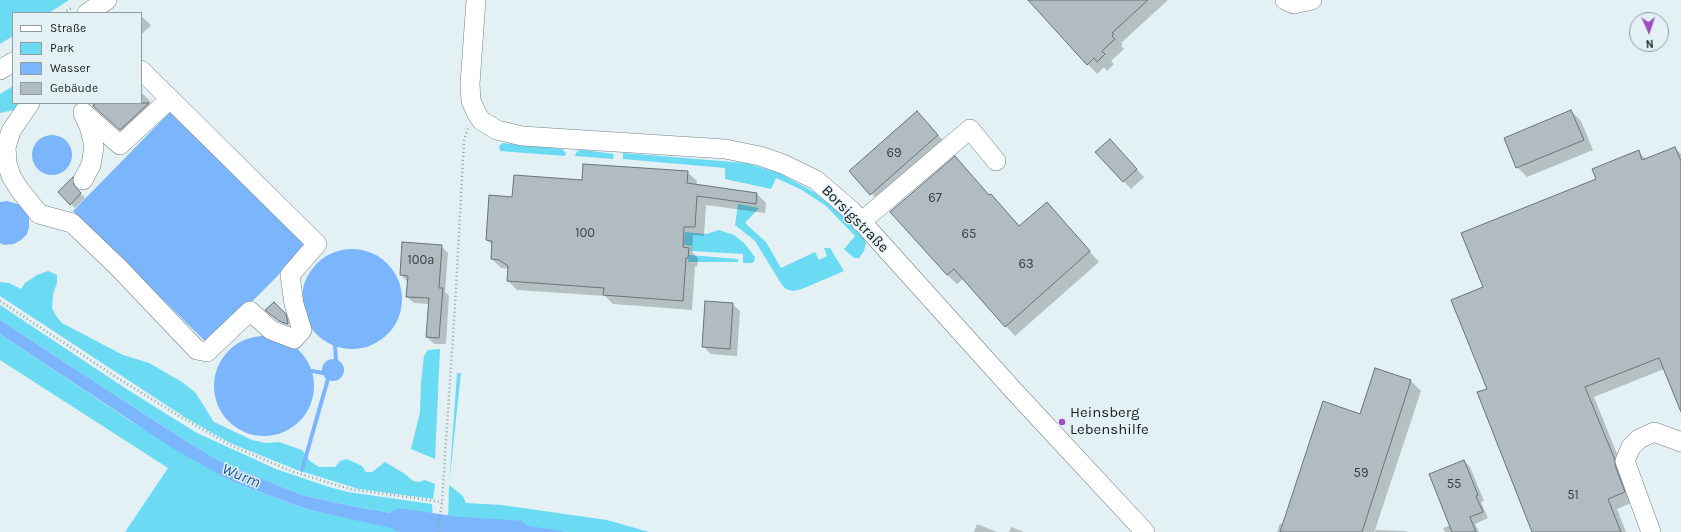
<!DOCTYPE html>
<meta charset="utf-8">
<style>
body{margin:0}
#map{position:relative;width:1681px;height:532px;overflow:hidden;background:#e3f1f4;font-family:Karla,sans-serif}
canvas{display:block}
.legend{position:absolute;left:12px;top:12px;width:130px;height:92px;box-sizing:border-box;background:#e3f1f4;border:1px solid #919c9e;margin:0;padding:5px 7px;list-style:none;font-size:12px;color:#171c1d}
.legend li{display:flex;align-items:center;gap:8px;height:20px}
.legend b{width:20px;border:1px solid #919c9e}
.north{position:absolute;left:1629px;top:12px;width:40px;height:40px;box-sizing:border-box;background:#e3f1f4;border:1px solid #919c9e;border-radius:50%;rotate:177deg;font-size:11px;font-weight:700;line-height:16px;text-align:center;color:#171c1d}
.north::after{content:'';display:block;margin:auto;width:14px;height:18px;background:#9f4fc0;clip-path:polygon(50% 0,100% 100%,50% 72%,0 100%)}
</style>
<div id="map">
<canvas width="1681" height="532"></canvas>
<ul class="legend">
<li><b style="height:5px;background:#fff"></b>Straße</li>
<li><b style="height:11px;background:#6bdbf3"></b>Park</li>
<li><b style="height:11px;background:#7bb6fd"></b>Wasser</li>
<li><b style="height:11px;background:#b1bbc2"></b>Gebäude</li>
</ul>
<div class="north">N</div>
</div>
<script>
const context = document.querySelector('canvas').getContext('2d');
context.lineJoin = 'round';
function fillPath(path, color) {
  context.fillStyle = color;
  context.fill(path, 'evenodd');
}
function poly(rows) {
  const path = new Path2D();
  for (const r of rows) {
    if (r.length === 3) {
      path.moveTo(r[0] + r[2], r[1]);
      path.arc(r[0], r[1], r[2], 0, 2 * Math.PI);
      continue;
    }
    path.moveTo(r[0], r[1]);
    for (let i = 2; i < r.length; i += 2) path.lineTo(r[i], r[i + 1]);
  }
  return path;
}
function trace(path, color, width, dash) {
  context.strokeStyle = color;
  context.lineWidth = width;
  context.lineCap = dash ? 'butt' : 'round';
  context.setLineDash(dash || []);
  context.stroke(path);
}
function write(font, color, halo, rows, align = 'center') {
  context.font = font + ' Karla,sans-serif';
  context.lineWidth = 3;
  context.setLineDash([]);
  context.textBaseline = 'middle';
  context.strokeStyle = halo;
  context.fillStyle = color;
  for (const [text, x, y, turn = 0] of rows) {
    context.save();
    context.translate(x, y);
    context.rotate((+turn || 0) * Math.PI / 180);
    context.textAlign = isNaN(turn) ? turn : align;
    if (halo) context.strokeText(text, 0, 0);
    context.fillText(text, 0, 0);
    context.restore();
  }
}
const green = poly([
 [0,0,69,0,49,13,13,13,13,36,0,44],
 [13,86,13,103,23,103,19,109,0,113,0,94],
 [503,143,562,149,566,153,565,156,500,151,499,146],
 [579,150,584,150,614,154,613,159,575,156,576,153],
 [623,153,746,163,779,173,814,192,839,212,863,237,866,243,864,251,859,258,854,258,844,249,855,236,826,206,802,190,776,178,771,189,725,179,725,168,623,159],
 [738,204,759,208,745,223,766,242,781,268,815,252,819,260,827,256,824,248,830,248,844,271,802,289,793,291,786,289,782,285,755,241,735,225],
 [719,230,734,235,744,243,755,257,754,262,752,263,743,263,743,254,691,251,692,246,684,245,685,232,706,234],
 [689,255,738,259,738,262,688,262],
 [48,271,57,275,57,283,53,294,52,308,56,316,62,323,123,355,149,363,182,382,195,392,214,422,252,440,266,443,279,442,302,450,310,461,319,467,335,467,340,461,347,459,362,466,366,472,372,472,385,462,405,474,413,481,419,482,425,480,435,484,433,499,359,489,297,470,230,443,186,418,0,296,0,282,9,283,21,289,25,283,37,275],
 [0,305,128,390,197,433,276,469,329,487,348,492,432,504,433,520,356,507,302,495,223,463,178,436,0,320],
 [0,334,129,420,231,481,295,505,314,511,414,532,125,532,168,468,0,360],
 [440,349,435,459,411,449,420,412,421,382,424,356,428,350],
 [457,373,461,373,449,485,463,496,466,503,502,505,607,520,649,532,568,532,459,518,448,521,449,486]
]);
const water = poly([
 [173,109,309,244,209,345,73,211],
 [52,155,20],
 [7,201,21,205,26,210,29,218,29,227,27,234,21,240,14,244,4,245,0,243,0,202],
 [352,299,50],
 [0,320,178,436,223,463,302,495,356,507,433,520,431,532,414,532,386,527,314,511,295,505,231,481,172,448,0,334],
 [264,386,50],
 [333,370,11],
 [459,518,529,526,568,532,445,532,448,521]
]);
const shadow = poly([
 [1029,0,1168,0,1121,43,1123,44,1121,46,1124,49,1111,61,1114,64,1107,71,1104,67,1097,74],
 [141,16,151,25,141,35],
 [141,92,151,102,149,104,155,111,127,136,90,103,141,103],
 [1571,111,1581,121,1593,150,1527,177,1517,167],
 [927,122,947,145,881,204,851,171],
 [1117,148,1144,177,1131,189,1097,152],
 [1675,148,1681,154,1681,410,1664,369,1594,397,1624,471,1634,502,1617,509,1626,532,1534,532,1488,389,1484,287,1597,179,1638,152,1646,159],
 [687,172,697,181,696,186,757,194,766,203,765,213,706,205,704,236,693,235,692,252,698,258,697,267,695,266,692,310,613,304,605,296,517,290,508,281,509,269,501,268,492,259,493,246,487,240,513,198,583,181],
 [73,179,76,182,77,190,85,198,75,208,59,192],
 [991,195,1020,226,1056,213,1099,262,1015,336,963,279,957,284,947,275],
 [441,246,448,253,445,292,449,296,446,344,434,344,427,337,430,304,414,303,407,297,408,282,401,275],
 [274,303,288,318,289,326,282,323,269,312],
 [732,304,740,311,737,356,711,354,704,347],
 [1376,370,1411,381,1421,391,1375,530,1406,531,1408,532,1375,532,1375,530,1374,532,1277,532,1280,523,1284,525,1361,415],
 [1464,461,1470,467,1484,501,1481,502,1488,518,1475,524,1479,532,1445,532,1443,528,1451,525],
 [977,524,997,532,974,532],
 [1011,527,1024,532,1009,532]
]);
const stream = poly([
 [335,346,336,360],
 [312,371,323,373],
 [302,470,328,379]
]);
const river = poly([
 [400,520,455,528,517,532]
]);
const building = poly([
 [1028,0,1148,0,1112,33,1114,34,1112,36,1115,39,1102,51,1105,54,1097,62,1094,58,1087,65,1028,0],
 [96,103,149,103,120,130,93,106,96,103],
 [1571,110,1584,140,1516,168,1504,138,1571,110],
 [917,111,938,135,870,195,849,171,917,111],
 [1110,139,1137,169,1123,182,1095,152,1110,139],
 [1675,147,1681,161,1681,412,1659,358,1585,387,1615,460,1615,465,1625,492,1608,499,1621,532,1532,532,1477,392,1487,389,1451,300,1483,287,1461,233,1596,179,1592,169,1639,150,1642,160,1675,147],
 [955,156,989,195,991,194,1019,226,1047,202,1090,251,1005,327,954,269,947,275,890,212,955,156],
 [583,164,688,171,687,183,757,193,756,204,697,196,695,227,684,227,683,247,689,248,688,258,686,258,683,301,603,295,604,288,507,281,508,266,499,260,491,259,492,241,486,240,489,195,512,197,514,175,582,180,583,164],
 [73,177,74,185,81,193,70,205,58,192,73,177],
 [402,242,442,245,439,288,443,288,439,338,426,337,429,298,406,297,408,276,400,275,402,242],
 [705,301,733,303,730,349,702,347,705,301],
 [274,302,286,314,288,323,287,324,279,321,265,310,274,302],
 [1375,368,1411,380,1362,532,1280,532,1323,401,1360,414,1375,368],
 [1464,460,1478,495,1476,496,1483,512,1470,517,1476,532,1452,532,1429,474,1464,460]
]);
const path = poly([
 [63,13,73,7],
 [0,301,116,377,174,413,230,445,291,471,350,489,442,502],
 [438,532,442,502,455,306,464,141,468,128]
]);
const minor = poly([
 [476,0,470,84,471,101,478,116,482,121,497,130,522,136,725,149,760,156,783,164,816,180,852,211,1014,391,1145,532],
 [1285,0,1294,4,1312,0],
 [87,13,107,0],
 [0,70,13,62],
 [30,103,11,131,6,147,7,163,11,176,19,189,39,214,72,223,118,267,197,350,207,352,250,311,271,330,294,339,302,330,294,304,290,275,317,244,141,70],
 [83,112,120,145,170,99],
 [83,180,91,165,94,147,90,129,83,113],
 [861,222,970,129,996,161],
 [1651,532,1625,461,1631,447,1639,439,1654,432,1681,442]
]);
const markers = [
 [1062,422,4,"#9f4fc0"]
];
const numberNames = [
 ["69",894,153],
 ["67",935,198],
 ["100",585,233],
 ["65",969,234],
 ["100a",421,260],
 ["63",1026,264],
 ["59",1361,473],
 ["55",1454,484],
 ["51",1573,495]
];
const streetNames = [
 ["Borsigstraße",855,219,45]
];
const poiNames = [
 ["Heinsberg",1070,413],
 ["Lebenshilfe",1070,430]
];
const waterNames = [
 ["Wurm",241,476,23]
];
fillPath(green, '#6bdbf3');
fillPath(water, '#7bb6fd');
fillPath(shadow, '#0003');
trace(stream, '#7bb6fd', 4);
trace(river, '#7bb6fd', 23);
fillPath(building, '#b1bbc2');
trace(building, '#687278', 1);
trace(minor, '#748083', 20);
trace(path, '#96a1a3', 2.5, [1, 3]);
trace(minor, '#fff', 19);
for (const [x, y, r, color] of markers) {
  const dot = new Path2D();
  dot.arc(x, y, r, 0, 2 * Math.PI);
  context.fillStyle = color;
  context.fill(dot);
  trace(dot, '#e3f1f4', 1.5);
}
write('13px', '#3e4446', null, numberNames);
write('15px', '#171c1d', '#e3f1f4', streetNames);
write('15px', '#171c1d', '#e3f1f4', poiNames, 'left');
write('italic 16px', '#1c5697', '#e3f1f4', waterNames);
</script>
